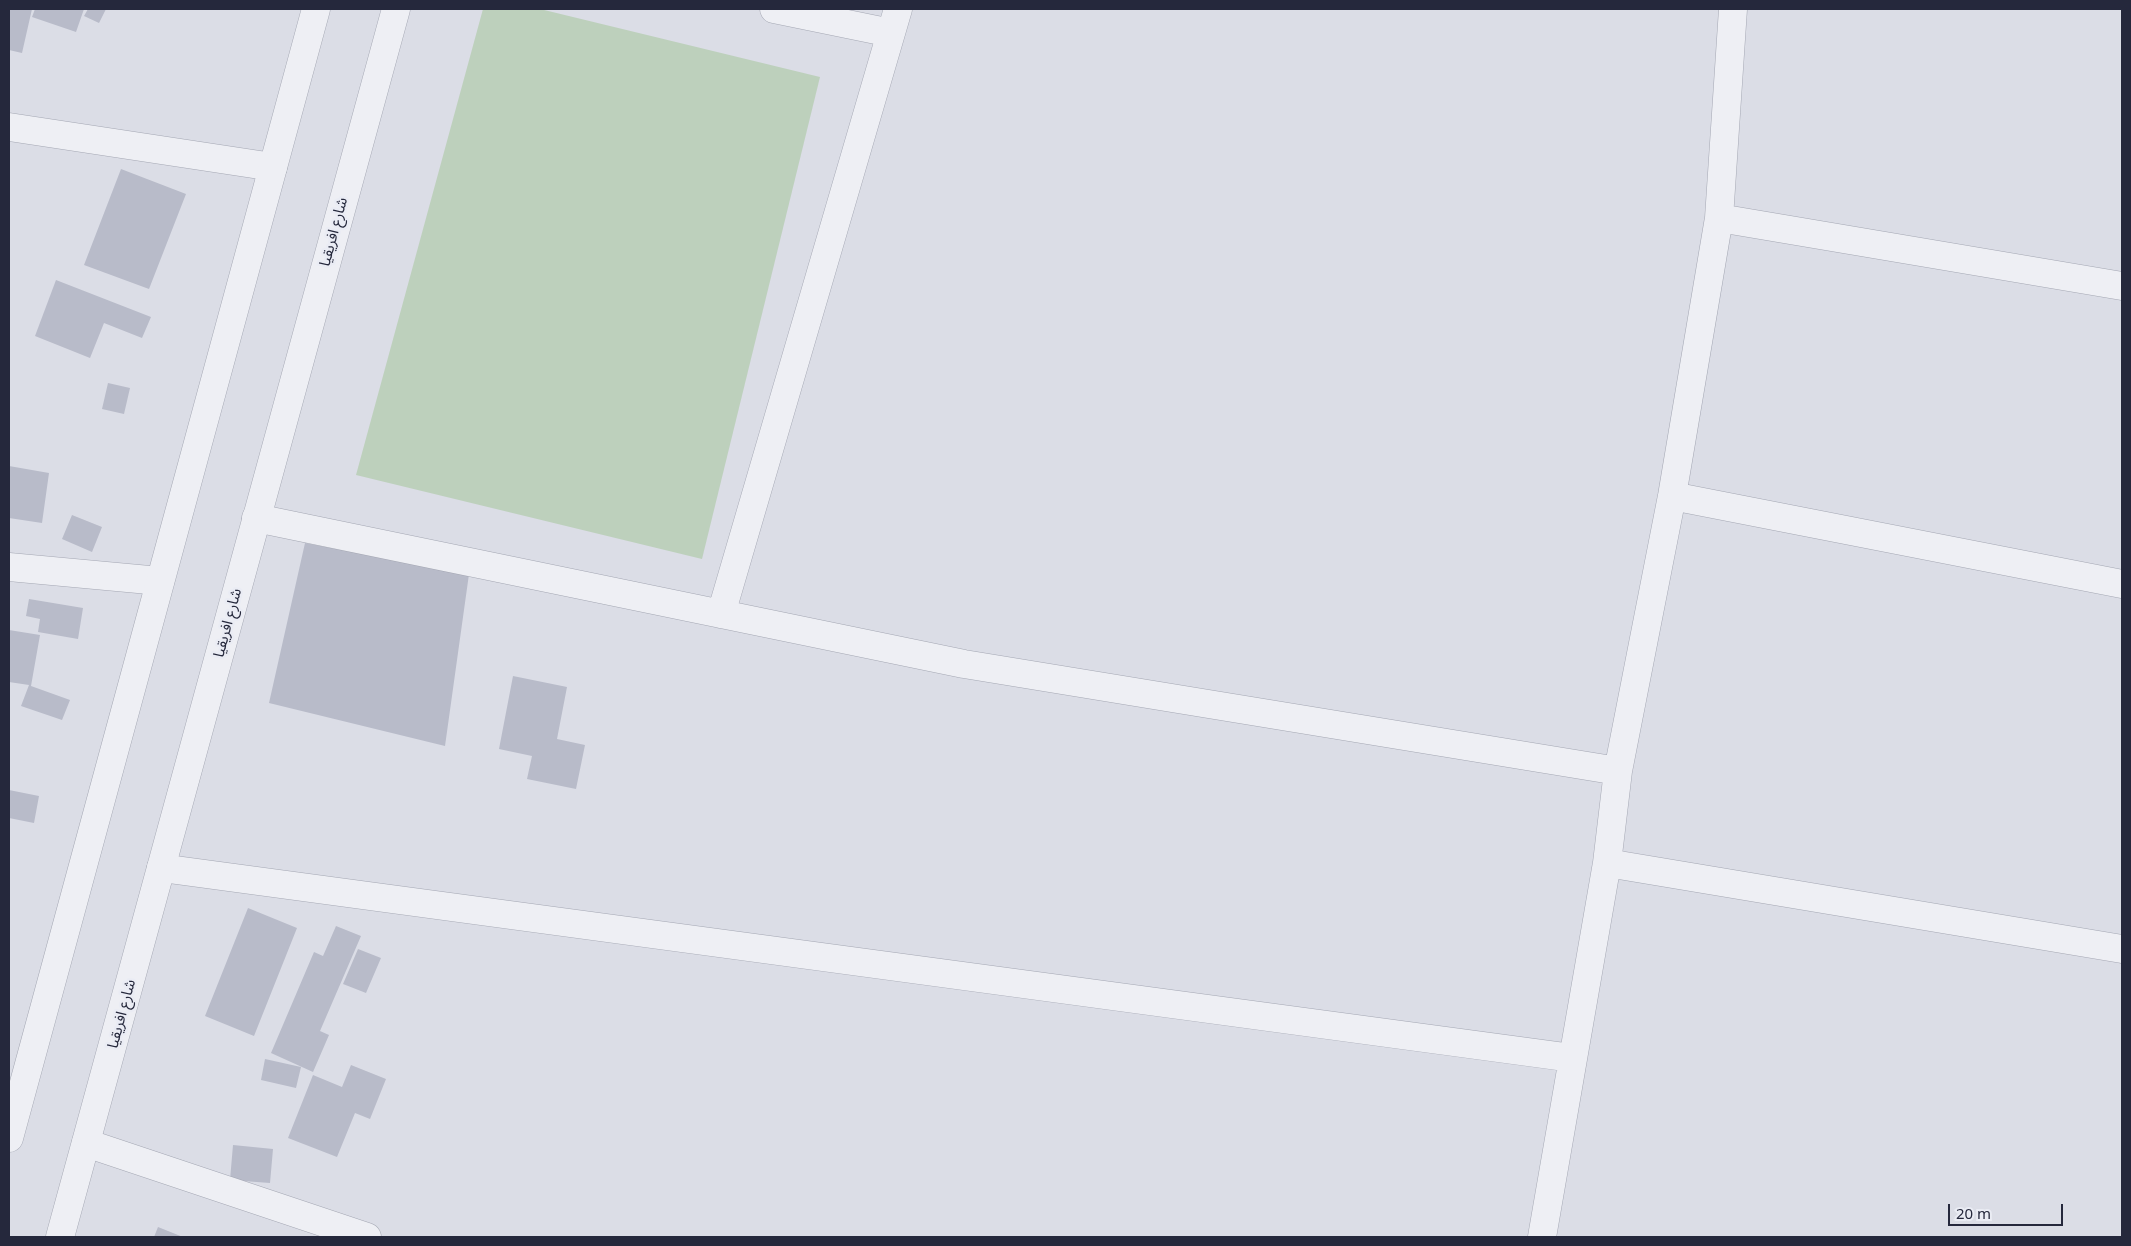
<!DOCTYPE html>
<meta charset="utf-8">
<style>
body{margin:0}
#map{position:relative;width:2131px;height:1246px;overflow:hidden;background:#dbdde6;font-family:"Noto Sans",sans-serif}
canvas{display:block}
.frame{position:absolute;inset:0;border:10px solid #25283c;pointer-events:none}
.scale{position:absolute;left:1948px;top:1204px;width:115px;height:22px;box-sizing:border-box;border:2px solid #25283c;border-top:0;padding-left:6px;font-size:15px;line-height:18px;white-space:nowrap;color:#25283c;-webkit-text-stroke:4px #eaecf4;paint-order:stroke}
</style>
<div id="map">
<canvas width="2131" height="1246"></canvas>
<div class="frame"></div>
<div class="scale">20 m</div>
</div>
<script>
const context = document.querySelector('canvas').getContext('2d');
context.lineJoin = 'round';
function fillPath(path, color) {
  context.fillStyle = color;
  context.fill(path, 'evenodd');
}
function poly(rows) {
  const path = new Path2D();
  for (const r of rows) {
    path.moveTo(r[0], r[1]);
    for (let i = 2; i < r.length; i += 2) path.lineTo(r[i], r[i + 1]);
  }
  return path;
}
function trace(path, color, width, dash) {
  context.strokeStyle = color;
  context.lineWidth = width;
  context.lineCap = dash ? 'butt' : 'round';
  context.setLineDash(dash || []);
  context.stroke(path);
}
function write(font, color, halo, rows, align = 'center') {
  context.font = font + ' "Noto Sans","Noto Sans Arabic",sans-serif';
  context.lineWidth = 5;
  context.setLineDash([]);
  context.textBaseline = 'middle';
  context.strokeStyle = halo;
  context.fillStyle = color;
  for (const [text, x, y, turn = 0] of rows) {
    context.save();
    context.translate(x, y);
    context.rotate((+turn || 0) * Math.PI / 180);
    context.textAlign = isNaN(turn) ? turn : align;
    if (halo) context.strokeText(text, 0, 0);
    context.fillText(text, 0, 0);
    context.restore();
  }
}
const green = poly([
 [483,9,540,9,820,77,702,559,356,475]
]);
const building = poly([
 [9,9,32,9,22,53,9,50],
 [35,9,84,9,76,32,32,17],
 [88,9,106,9,99,23,84,16],
 [121,169,186,194,149,289,84,265],
 [56,280,151,317,142,338,104,323,90,358,35,336],
 [108,383,130,388,124,414,102,409],
 [9,466,49,473,42,523,9,518],
 [72,515,102,527,92,552,62,539],
 [305,543,469,574,445,746,269,703],
 [29,599,83,608,78,639,38,632,40,619,26,616],
 [9,630,40,635,31,686,70,700,62,720,21,706,29,685,9,682],
 [513,676,567,687,557,739,585,745,576,789,527,779,532,756,499,749],
 [9,790,39,796,34,823,9,818],
 [248,908,297,928,254,1036,205,1016],
 [336,926,361,936,320,1031,329,1035,313,1072,271,1053,314,952,323,956],
 [358,949,381,958,366,993,343,984],
 [265,1059,301,1067,296,1088,261,1080],
 [351,1065,386,1079,370,1119,355,1113,337,1157,288,1138,313,1075,342,1087],
 [233,1145,273,1149,270,1183,230,1180],
 [158,1227,183,1237,154,1237]
]);
const minor = poly([
 [774,9,891,33,898,9],
 [9,127,273,167],
 [1719,218,2122,286],
 [1672,496,2122,584],
 [256,518,964,664,1618,771],
 [9,567,160,581],
 [721,614,891,33],
 [1607,863,2122,949],
 [161,868,1573,1058],
 [86,1143,367,1237],
 [1542,1237,1607,863,1618,771,1672,496,1719,218,1733,9]
]);
const tertiary = poly([
 [9,1138,316,9],
 [60,1237,396,9]
]);
const streetNames = [
 ["شارع افريقيا",334,232,-75],
 ["شارع افريقيا",228,623,-75],
 ["شارع افريقيا",122,1014,-75]
];
fillPath(green, '#bdd0bc');
fillPath(building, '#b8bbc9');
trace(minor, '#a4a7b3', 29);
trace(tertiary, '#a4a7b3', 29);
trace(minor, '#eeeff4', 28);
trace(tertiary, '#eeeff4', 28);
write('15px', '#25283c', '#eaecf4', streetNames);
</script>
